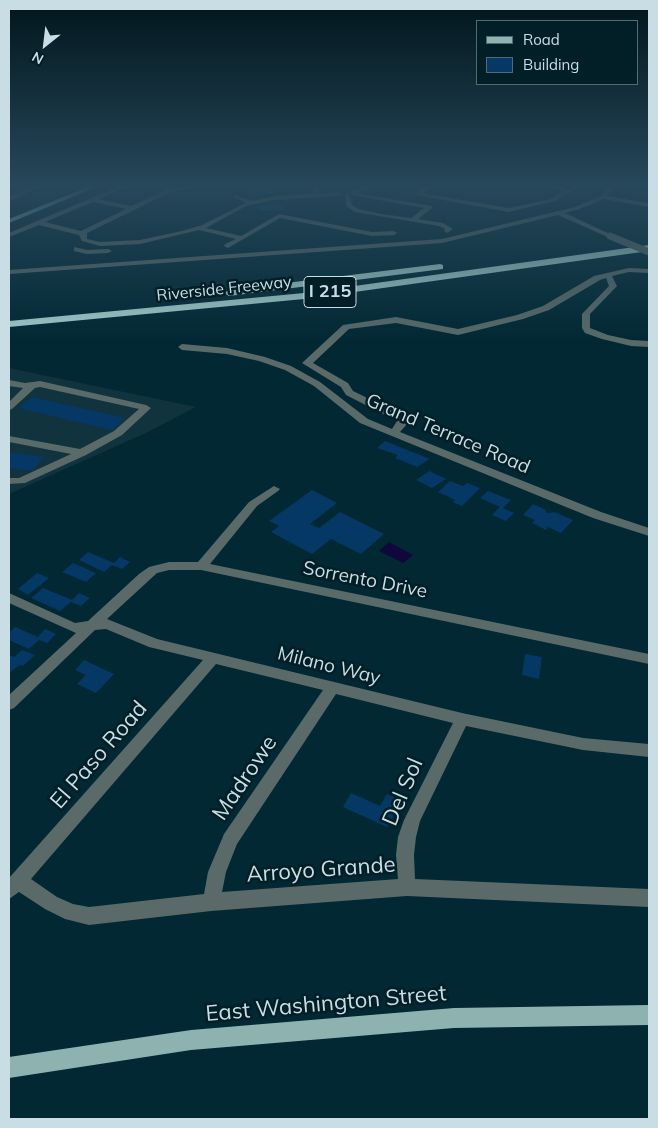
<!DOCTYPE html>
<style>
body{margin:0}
#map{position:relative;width:658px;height:1128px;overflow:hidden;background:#012833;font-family:Mulish,sans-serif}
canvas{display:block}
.frame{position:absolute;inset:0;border:10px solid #c9dde4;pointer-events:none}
.legend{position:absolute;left:476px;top:20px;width:162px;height:65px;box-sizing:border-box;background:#021e26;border:1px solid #526a72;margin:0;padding:6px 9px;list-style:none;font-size:15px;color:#c9dde4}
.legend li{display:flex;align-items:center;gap:10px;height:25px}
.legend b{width:25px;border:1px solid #526a72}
.north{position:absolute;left:20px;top:20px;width:50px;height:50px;-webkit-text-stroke:4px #021e26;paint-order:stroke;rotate:209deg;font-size:14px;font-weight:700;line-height:20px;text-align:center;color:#c9dde4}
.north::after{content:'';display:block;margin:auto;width:18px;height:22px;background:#c9dde4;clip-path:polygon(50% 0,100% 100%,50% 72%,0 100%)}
</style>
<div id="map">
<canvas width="658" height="1128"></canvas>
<div class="frame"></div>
<ul class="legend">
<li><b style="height:6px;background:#8eb2b0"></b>Road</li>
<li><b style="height:14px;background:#053865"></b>Building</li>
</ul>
<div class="north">N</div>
</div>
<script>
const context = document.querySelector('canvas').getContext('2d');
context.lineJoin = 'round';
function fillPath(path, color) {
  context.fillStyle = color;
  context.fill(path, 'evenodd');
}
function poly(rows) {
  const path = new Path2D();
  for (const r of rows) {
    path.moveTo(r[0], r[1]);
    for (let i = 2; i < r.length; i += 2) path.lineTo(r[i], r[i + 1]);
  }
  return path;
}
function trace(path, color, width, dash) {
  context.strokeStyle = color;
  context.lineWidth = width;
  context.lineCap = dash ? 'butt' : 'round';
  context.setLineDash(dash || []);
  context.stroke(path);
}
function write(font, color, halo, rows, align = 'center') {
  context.font = font + ' Mulish,sans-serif';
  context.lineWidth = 5;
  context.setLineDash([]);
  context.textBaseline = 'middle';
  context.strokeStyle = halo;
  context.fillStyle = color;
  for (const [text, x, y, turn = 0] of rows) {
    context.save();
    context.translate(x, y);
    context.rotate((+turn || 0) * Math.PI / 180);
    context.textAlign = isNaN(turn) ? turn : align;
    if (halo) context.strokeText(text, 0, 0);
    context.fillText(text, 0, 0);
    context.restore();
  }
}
const built = poly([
 [9,368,196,407,146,433,9,494]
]);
const water = poly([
 [389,542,413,555,403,563,379,551]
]);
const building = poly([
 [268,188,273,190,275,194,256,196,250,189],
 [276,203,283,207,284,210,264,211,255,207],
 [32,397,125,418,112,430,18,408],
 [385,441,430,459,417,467,395,458,398,455,377,448],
 [9,452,44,457,32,471,9,468],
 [429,471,446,479,432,488,416,480],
 [450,481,463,486,467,483,480,488,462,506,452,502,455,500,438,492],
 [312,490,337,503,310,524,319,528,340,512,384,534,361,554,331,539,312,554,271,532,279,526,269,521],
 [488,491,511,500,503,508,514,513,506,521,492,515,500,507,480,498],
 [533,504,546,510,545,511,548,513,554,512,573,520,561,533,548,527,546,530,532,523,535,520,523,515],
 [88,552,114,563,120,557,130,562,122,569,112,565,104,572,79,560],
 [73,563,96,573,86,582,62,572],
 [37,573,49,578,28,595,18,589],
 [43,588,72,600,79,593,90,598,81,606,71,602,60,611,31,598],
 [15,627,38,637,45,629,56,634,47,643,39,640,29,649,9,640,9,633],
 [22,650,35,655,23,666,20,665,9,673,9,655,14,657],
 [525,654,542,657,539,679,522,675],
 [84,660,114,674,96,693,77,684,86,675,75,670],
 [351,793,380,806,387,794,402,800,387,827,343,807]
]);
const minor = poly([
 [34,186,43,186,9,201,9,197,34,186],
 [119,186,128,186,99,199,131,206,164,191,166,186,172,186,172,188,199,186,171,192,87,233,87,239,100,242,140,240,182,231,202,225,246,203,234,197,234,195,253,201,274,196,315,193,309,186,315,186,321,193,339,192,342,194,339,196,274,200,246,206,206,228,241,236,279,214,372,232,394,231,397,233,394,235,372,236,280,218,228,248,224,246,225,244,236,239,199,230,140,244,100,246,82,241,79,235,39,225,9,237,9,233,119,186],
 [93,202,126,209,81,231,45,222,93,202],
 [360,186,373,188,356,193,432,206,432,208,418,219,443,223,453,229,447,233,444,231,445,229,439,226,355,212,346,206,345,194,349,194,352,205,359,209,381,214,411,218,424,208,351,195,352,190,362,188,360,186],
 [425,186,432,186,423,193,509,208,551,199,564,191,541,186,569,189,573,186,581,186,555,201,509,212,416,195,416,193,425,186],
 [610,186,616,186,607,196,649,203,649,207,604,199,579,209,565,213,612,235,613,236,610,238,558,215,442,243,9,274,9,270,442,239,575,207,601,196,610,186],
 [74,247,87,250,108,249,112,251,108,253,87,254,74,251,74,247],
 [629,268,649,269,649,273,629,272,612,276,617,286,590,314,590,328,608,335,631,340,649,341,649,347,631,346,602,339,585,333,582,328,582,314,609,286,606,278,600,280,549,310,523,319,458,335,396,323,349,329,313,363,348,383,353,391,406,417,408,423,400,432,601,512,649,528,649,536,593,518,360,423,314,386,285,370,259,361,227,354,182,350,178,347,182,344,227,348,265,357,291,366,320,382,368,419,392,429,397,421,346,395,341,387,302,363,343,325,396,317,458,329,517,315,543,306,594,276,629,268],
 [9,380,25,383,40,381,146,405,151,408,122,435,86,455,25,483,9,484,9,478,19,478,71,454,9,442,9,436,80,449,114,431,139,409,40,387,35,388,12,409,9,410,9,402,23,388,9,386,9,380],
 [274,486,280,489,278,491,257,506,210,564,649,654,649,664,201,570,169,570,157,573,107,619,157,639,462,713,583,738,649,744,649,757,583,750,466,726,420,821,416,837,414,855,415,879,649,889,649,907,407,896,211,911,89,925,65,919,45,909,19,892,9,899,9,878,203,660,149,647,106,629,95,630,14,708,9,710,9,695,76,633,9,603,9,593,75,623,88,621,139,574,149,567,169,562,198,562,249,502,274,486],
 [216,664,323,690,224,834,208,872,204,894,89,907,73,904,57,897,31,879,216,664],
 [336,694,453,723,404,820,398,837,396,855,398,879,222,892,226,872,237,844,336,694]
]);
const major = poly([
 [90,186,99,186,9,223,9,219,90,186],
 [649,1005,649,1025,454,1028,191,1050,9,1078,9,1057,191,1030,454,1008,649,1005]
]);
const highway = poly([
 [649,245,649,251,304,299,9,327,9,321,304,293,649,245],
 [440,264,443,265,443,269,229,296,224,293,229,290,440,264]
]);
const minorBridge = poly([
 [610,236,649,252]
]);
const farStreetnames = [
 ["Riverside Freeway",224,289,-6]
];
const shields = [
 [330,292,52]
];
const shieldNames = [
 ["I 215",330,292]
];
const streetNames = [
 ["Grand Terrace Road",448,434,23],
 ["Sorrento Drive",365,580,11],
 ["Milano Way",329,666,14]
];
const nearStreetnames = [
 ["El Paso Road",99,755,-49],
 ["Madrowe",245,778,-56],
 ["Del Sol",403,792,-67],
 ["Arroyo Grande",321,870,-4],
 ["East Washington Street",326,1004,-5]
];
fillPath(built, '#10333e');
fillPath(water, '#10083c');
fillPath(building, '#053865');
fillPath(minor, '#596a69');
fillPath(major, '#8eb2b0');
fillPath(highway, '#a3cfcc');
trace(minorBridge, '#596a69', 7);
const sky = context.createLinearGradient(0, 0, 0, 344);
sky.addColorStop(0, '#01161c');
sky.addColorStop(0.54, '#27485b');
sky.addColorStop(1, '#27485b00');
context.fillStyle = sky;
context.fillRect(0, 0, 658, 344);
write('16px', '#c9dde4', '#021e26', farStreetnames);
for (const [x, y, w] of shields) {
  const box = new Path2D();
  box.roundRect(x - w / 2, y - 15.5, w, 31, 4);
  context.fillStyle = '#021e26';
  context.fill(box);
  trace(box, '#c9dde4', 1);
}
write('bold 18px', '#c9dde4', null, shieldNames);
write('19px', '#c9dde4', '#021e26', streetNames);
write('22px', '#c9dde4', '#021e26', nearStreetnames);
</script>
